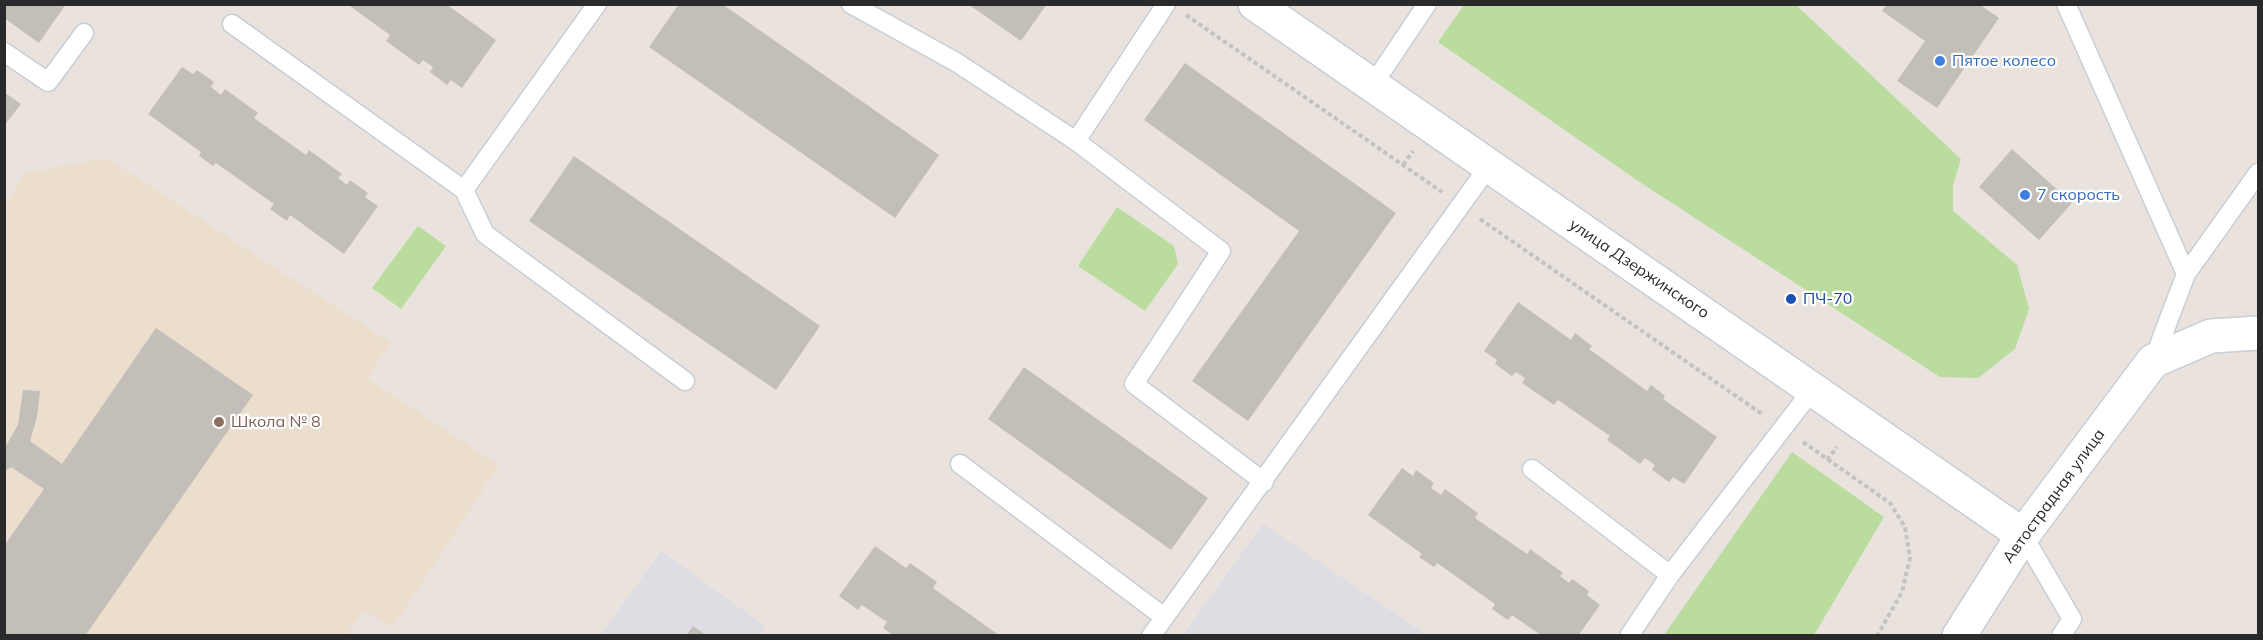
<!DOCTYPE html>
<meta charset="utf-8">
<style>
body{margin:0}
#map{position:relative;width:2263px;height:640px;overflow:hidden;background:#eae3dd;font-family:Mulish,sans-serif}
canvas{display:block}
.frame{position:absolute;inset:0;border:6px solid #2a2a2a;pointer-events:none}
</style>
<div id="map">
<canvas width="2263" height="640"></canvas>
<div class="frame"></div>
</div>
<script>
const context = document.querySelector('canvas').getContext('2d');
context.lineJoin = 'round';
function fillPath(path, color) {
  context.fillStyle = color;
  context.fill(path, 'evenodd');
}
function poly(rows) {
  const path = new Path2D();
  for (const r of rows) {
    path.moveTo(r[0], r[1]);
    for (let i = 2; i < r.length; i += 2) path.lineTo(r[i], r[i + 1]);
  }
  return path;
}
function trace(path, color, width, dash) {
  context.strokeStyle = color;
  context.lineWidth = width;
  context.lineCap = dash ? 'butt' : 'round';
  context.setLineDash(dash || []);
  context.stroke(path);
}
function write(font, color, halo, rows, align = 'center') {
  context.font = font + ' Mulish,sans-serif';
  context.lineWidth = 4.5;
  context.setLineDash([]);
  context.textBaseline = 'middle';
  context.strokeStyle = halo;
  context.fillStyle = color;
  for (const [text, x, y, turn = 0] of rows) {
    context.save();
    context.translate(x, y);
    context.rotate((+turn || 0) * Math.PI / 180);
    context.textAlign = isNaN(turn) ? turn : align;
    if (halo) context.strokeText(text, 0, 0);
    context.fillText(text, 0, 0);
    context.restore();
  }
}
const industrial = poly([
 [1263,524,1427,635,1183,635],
 [661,551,765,626,759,635,600,636]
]);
const education = poly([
 [107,158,391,343,367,379,499,465,393,628,364,610,346,635,5,636,4,206,26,173]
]);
const green = poly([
 [1464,5,1796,5,1961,159,1953,185,1953,211,2017,265,2029,309,2015,349,1978,378,1940,377,1641,183,1438,42],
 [1117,207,1174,246,1178,264,1145,311,1078,266],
 [418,226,446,246,401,309,372,288],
 [1792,452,1884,517,1814,635,1664,635]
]);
const building = poly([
 [4,4,66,4,39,43,4,18],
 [347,4,446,4,496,40,462,88,451,80,447,85,430,72,433,67,423,60,419,65,386,41,390,35],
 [679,4,722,4,939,155,895,218,649,47],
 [968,4,1047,4,1021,41],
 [1887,4,1979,4,1999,18,1937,108,1897,81,1925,41,1882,11],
 [1185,63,1396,213,1248,421,1192,381,1299,231,1144,120],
 [182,67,193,74,197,70,214,82,211,87,221,95,225,89,258,113,254,118,306,155,309,150,342,174,338,178,347,185,350,180,368,193,365,197,378,206,344,254,290,215,287,221,270,209,274,204,216,163,213,166,199,156,201,152,148,114],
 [4,92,21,104,4,126],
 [2012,149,2072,203,2039,240,1979,187],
 [574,156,820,326,776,390,529,221],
 [1518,302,1571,340,1575,333,1592,346,1589,349,1647,391,1651,385,1665,396,1663,399,1717,437,1684,484,1673,477,1669,482,1652,470,1655,465,1645,458,1640,464,1607,440,1610,436,1558,400,1554,405,1522,383,1525,378,1516,372,1512,376,1495,364,1497,360,1484,351],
 [156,328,253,395,85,636,4,636,4,546,44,489,11,467,4,472,4,449,18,425,23,390,40,391,37,417,30,441,62,464],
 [1024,367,1208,498,1171,550,988,419],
 [1402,468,1413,476,1416,470,1434,483,1431,488,1441,495,1445,489,1478,513,1475,518,1527,554,1530,549,1563,573,1560,576,1569,583,1572,579,1589,591,1587,595,1600,605,1578,636,1542,636,1512,615,1508,620,1492,609,1495,604,1437,563,1434,567,1419,557,1422,554,1368,515],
 [875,546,906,568,910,563,937,582,933,588,1000,636,894,636,883,628,887,622,862,605,858,610,839,596],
 [693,626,707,636,686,636]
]);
const path = poly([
 [1186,15,1442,192],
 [1403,165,1413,151],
 [1480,219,1762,414],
 [1803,442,1890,503,1905,527,1910,558,1902,592,1877,636],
 [1827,460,1837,447]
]);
const service = poly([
 [597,4,464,190,485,234,685,381],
 [851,4,956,62,1076,141],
 [1166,4,1076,141,1221,251,1134,384,1264,482],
 [2066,4,2186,274],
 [232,24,464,190],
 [4,52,48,82,84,33],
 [1372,86,1427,4],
 [2153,361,2186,274,2258,173],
 [960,464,1164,617],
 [1532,469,1670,575,1813,389],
 [2023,535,2072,619,2061,636],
 [1151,636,1489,166],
 [1629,636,1670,575]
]);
const tertiary = poly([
 [1255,4,2023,535]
]);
const secondary = poly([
 [1959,636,2023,535,2153,361,2211,336,2258,333]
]);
const markers = [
 [1940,61,6,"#3f7fe0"],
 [2025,195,6,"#3f7fe0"],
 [1791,299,6,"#1a4fb4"],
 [219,422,6,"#8d6e63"]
];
const shopNames = [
 ["Пятое колесо",1952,61],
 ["7 скорость",2037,195]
];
const streetNames = [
 ["улица Дзержинского",1639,269,34],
 ["Автострадная улица",2054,496,-54]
];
const transitNames = [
 ["ПЧ-70",1803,299]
];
const educationNames = [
 ["Школа № 8",231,422]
];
fillPath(industrial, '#dedde3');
fillPath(education, '#ebdecd');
fillPath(green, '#badc9e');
fillPath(building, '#c3beb8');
trace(service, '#c8cdd6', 21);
trace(tertiary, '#c8cdd6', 36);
trace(secondary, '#c8cdd6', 36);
trace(path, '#c3c3c3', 4, [4.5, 3]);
trace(service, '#fff', 18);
trace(tertiary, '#fff', 33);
trace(secondary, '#fff', 33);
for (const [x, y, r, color] of markers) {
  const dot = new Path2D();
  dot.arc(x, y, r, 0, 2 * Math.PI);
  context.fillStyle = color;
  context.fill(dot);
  trace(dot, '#fff', 2);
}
write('16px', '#366cbe', '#fff', shopNames, 'left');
write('16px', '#2a2a2a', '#fff', streetNames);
write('16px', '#164399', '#fff', transitNames, 'left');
write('16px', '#785e54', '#fff', educationNames, 'left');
</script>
